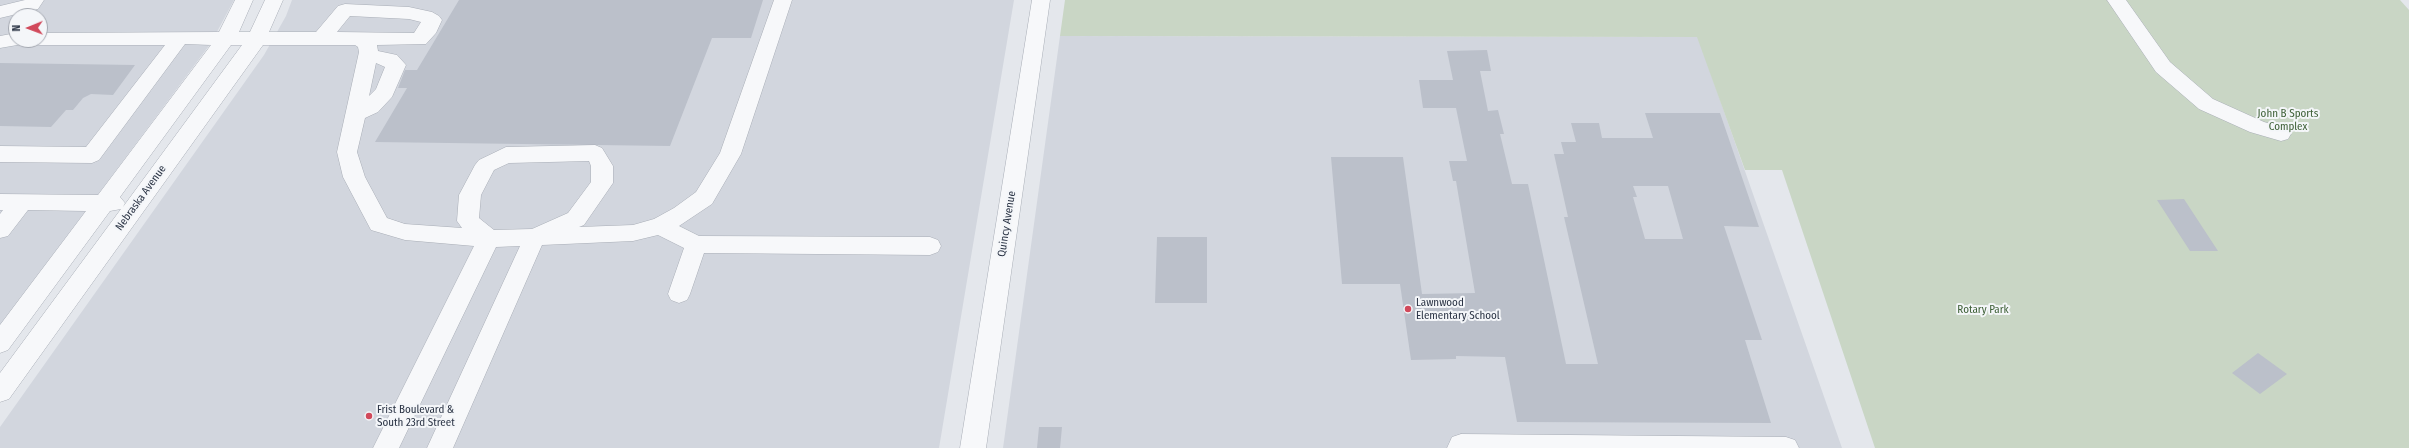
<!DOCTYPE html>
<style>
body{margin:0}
#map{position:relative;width:2409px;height:448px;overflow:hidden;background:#e4e7ec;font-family:"Fira Sans Condensed",sans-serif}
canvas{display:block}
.north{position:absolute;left:8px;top:8px;width:40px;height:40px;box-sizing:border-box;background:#f4f6f9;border:1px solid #a4a8b1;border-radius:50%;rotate:269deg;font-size:11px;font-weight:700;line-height:16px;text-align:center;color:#2b3445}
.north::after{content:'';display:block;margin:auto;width:14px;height:18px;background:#d1495b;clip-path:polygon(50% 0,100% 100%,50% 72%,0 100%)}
</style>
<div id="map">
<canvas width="2409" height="448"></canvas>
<div class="north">N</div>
</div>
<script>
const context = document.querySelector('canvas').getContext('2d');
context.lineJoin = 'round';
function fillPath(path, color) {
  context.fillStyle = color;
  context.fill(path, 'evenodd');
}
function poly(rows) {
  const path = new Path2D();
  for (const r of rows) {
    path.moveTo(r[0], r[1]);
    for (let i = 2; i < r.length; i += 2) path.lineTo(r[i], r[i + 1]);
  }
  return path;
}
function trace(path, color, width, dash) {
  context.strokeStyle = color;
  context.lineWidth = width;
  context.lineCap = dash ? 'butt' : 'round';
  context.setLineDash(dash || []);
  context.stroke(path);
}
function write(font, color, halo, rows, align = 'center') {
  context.font = font + ' "Fira Sans Condensed",sans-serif';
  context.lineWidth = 4;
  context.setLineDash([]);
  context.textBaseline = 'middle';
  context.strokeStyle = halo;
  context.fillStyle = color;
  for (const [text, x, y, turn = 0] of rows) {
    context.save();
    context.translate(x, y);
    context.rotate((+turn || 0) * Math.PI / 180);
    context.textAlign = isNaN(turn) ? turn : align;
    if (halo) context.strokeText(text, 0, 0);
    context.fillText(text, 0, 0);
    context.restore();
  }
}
const built = poly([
 [0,0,234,0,211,43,0,326],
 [16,16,40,16,40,40,16,40],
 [292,0,1014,0,939,448,0,448,0,427,264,55,286,16],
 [1060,36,1698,37,1842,448,1003,448]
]);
const green = poly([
 [1065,0,2400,0,2409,10,2409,448,1875,448,1782,170,1745,170,1697,37,1060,36]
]);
const building = poly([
 [459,0,763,0,751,38,712,38,670,146,375,142,407,88,398,88,405,70,417,70],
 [1487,50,1491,71,1480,71,1488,111,1498,110,1504,134,1500,134,1512,184,1528,184,1566,364,1598,364,1564,217,1568,217,1554,154,1564,154,1561,142,1576,142,1571,123,1599,123,1602,138,1653,138,1645,113,1720,113,1759,227,1724,226,1762,340,1745,340,1771,423,1517,422,1505,357,1456,356,1456,359,1411,360,1400,284,1342,284,1331,157,1403,157,1422,294,1475,293,1456,181,1453,181,1449,161,1467,161,1456,108,1423,108,1419,80,1453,80,1447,51],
 [1633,186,1668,186,1683,239,1645,239,1633,197,1637,197],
 [0,63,135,65,113,95,91,94,83,98,73,110,66,110,51,127,0,126],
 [2184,199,2218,251,2190,251,2157,200],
 [1157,237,1207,237,1207,303,1155,303],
 [2258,353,2287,374,2260,394,2232,373],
 [1039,427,1062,427,1060,448,1037,448]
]);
const minor = poly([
 [25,0,44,0,38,9,0,18,0,6,25,0],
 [235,0,253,0,239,32,250,32,265,0,283,0,269,32,316,32,338,6,345,4,409,7,432,12,439,16,442,20,436,33,426,44,377,45,378,51,397,55,406,65,392,97,378,112,365,118,357,152,365,177,387,218,405,224,462,228,457,221,459,195,475,165,479,160,506,147,595,145,602,148,613,166,613,183,584,225,579,227,633,225,654,219,674,208,696,192,720,153,774,0,792,0,741,154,712,204,679,226,699,236,930,237,938,240,941,246,938,252,930,255,704,253,690,294,687,300,679,303,671,300,668,294,684,248,658,235,633,241,542,245,453,448,427,448,520,246,496,247,399,448,373,448,474,246,405,240,371,230,343,177,337,152,359,52,358,47,355,45,263,45,9,399,0,402,0,373,121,209,110,211,8,350,0,353,0,325,86,211,28,210,8,236,0,238,0,214,3,210,0,210,0,194,98,195,211,45,185,44,99,160,92,163,0,162,0,146,86,147,165,45,40,45,33,44,31,40,40,40,40,33,219,32,235,0],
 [350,16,409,19,421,22,414,33,337,32,350,16],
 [231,45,242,45,123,207,125,203,120,197,231,45],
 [376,63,385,67,376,89,369,96,376,63],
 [589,161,591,166,591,182,568,213,532,229,494,230,479,218,481,195,494,170,509,163,589,161],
 [1032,0,1050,0,986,448,960,448,1032,0],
 [2107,0,2126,0,2170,62,2213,99,2264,122,2288,129,2291,134,2288,139,2281,141,2250,132,2199,109,2156,72,2107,0],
 [16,33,16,40,25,40,23,44,0,48,0,36,16,33],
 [1461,434,1786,437,1795,440,1799,448,1447,448,1452,437,1461,434]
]);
const markers = [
 [1408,309,4,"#d1495b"],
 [369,416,4,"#d1495b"]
];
const parkNames = [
 ["John B Sports",2288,114],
 ["Complex",2288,127],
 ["Rotary Park",1983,310]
];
const streetNames = [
 ["Nebraska Avenue",141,198,-54],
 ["Quincy Avenue",1007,224,-81]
];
const poiNames = [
 ["Lawnwood",1416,303],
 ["Elementary School",1416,316],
 ["Frist Boulevard &",377,410],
 ["South 23rd Street",377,423]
];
fillPath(built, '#d2d6de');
fillPath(green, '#c9d6c5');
fillPath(building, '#bbc0ca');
trace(minor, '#a9aeb7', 1);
fillPath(minor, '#f7f8fa');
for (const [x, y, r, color] of markers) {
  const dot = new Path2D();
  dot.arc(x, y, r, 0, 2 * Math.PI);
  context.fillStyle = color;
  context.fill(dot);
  trace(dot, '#f4f6f9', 1.5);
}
write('11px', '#3f6138', '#f4f6f9', parkNames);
write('11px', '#2b3445', '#f4f6f9', streetNames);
write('11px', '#2b3445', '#f4f6f9', poiNames, 'left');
</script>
